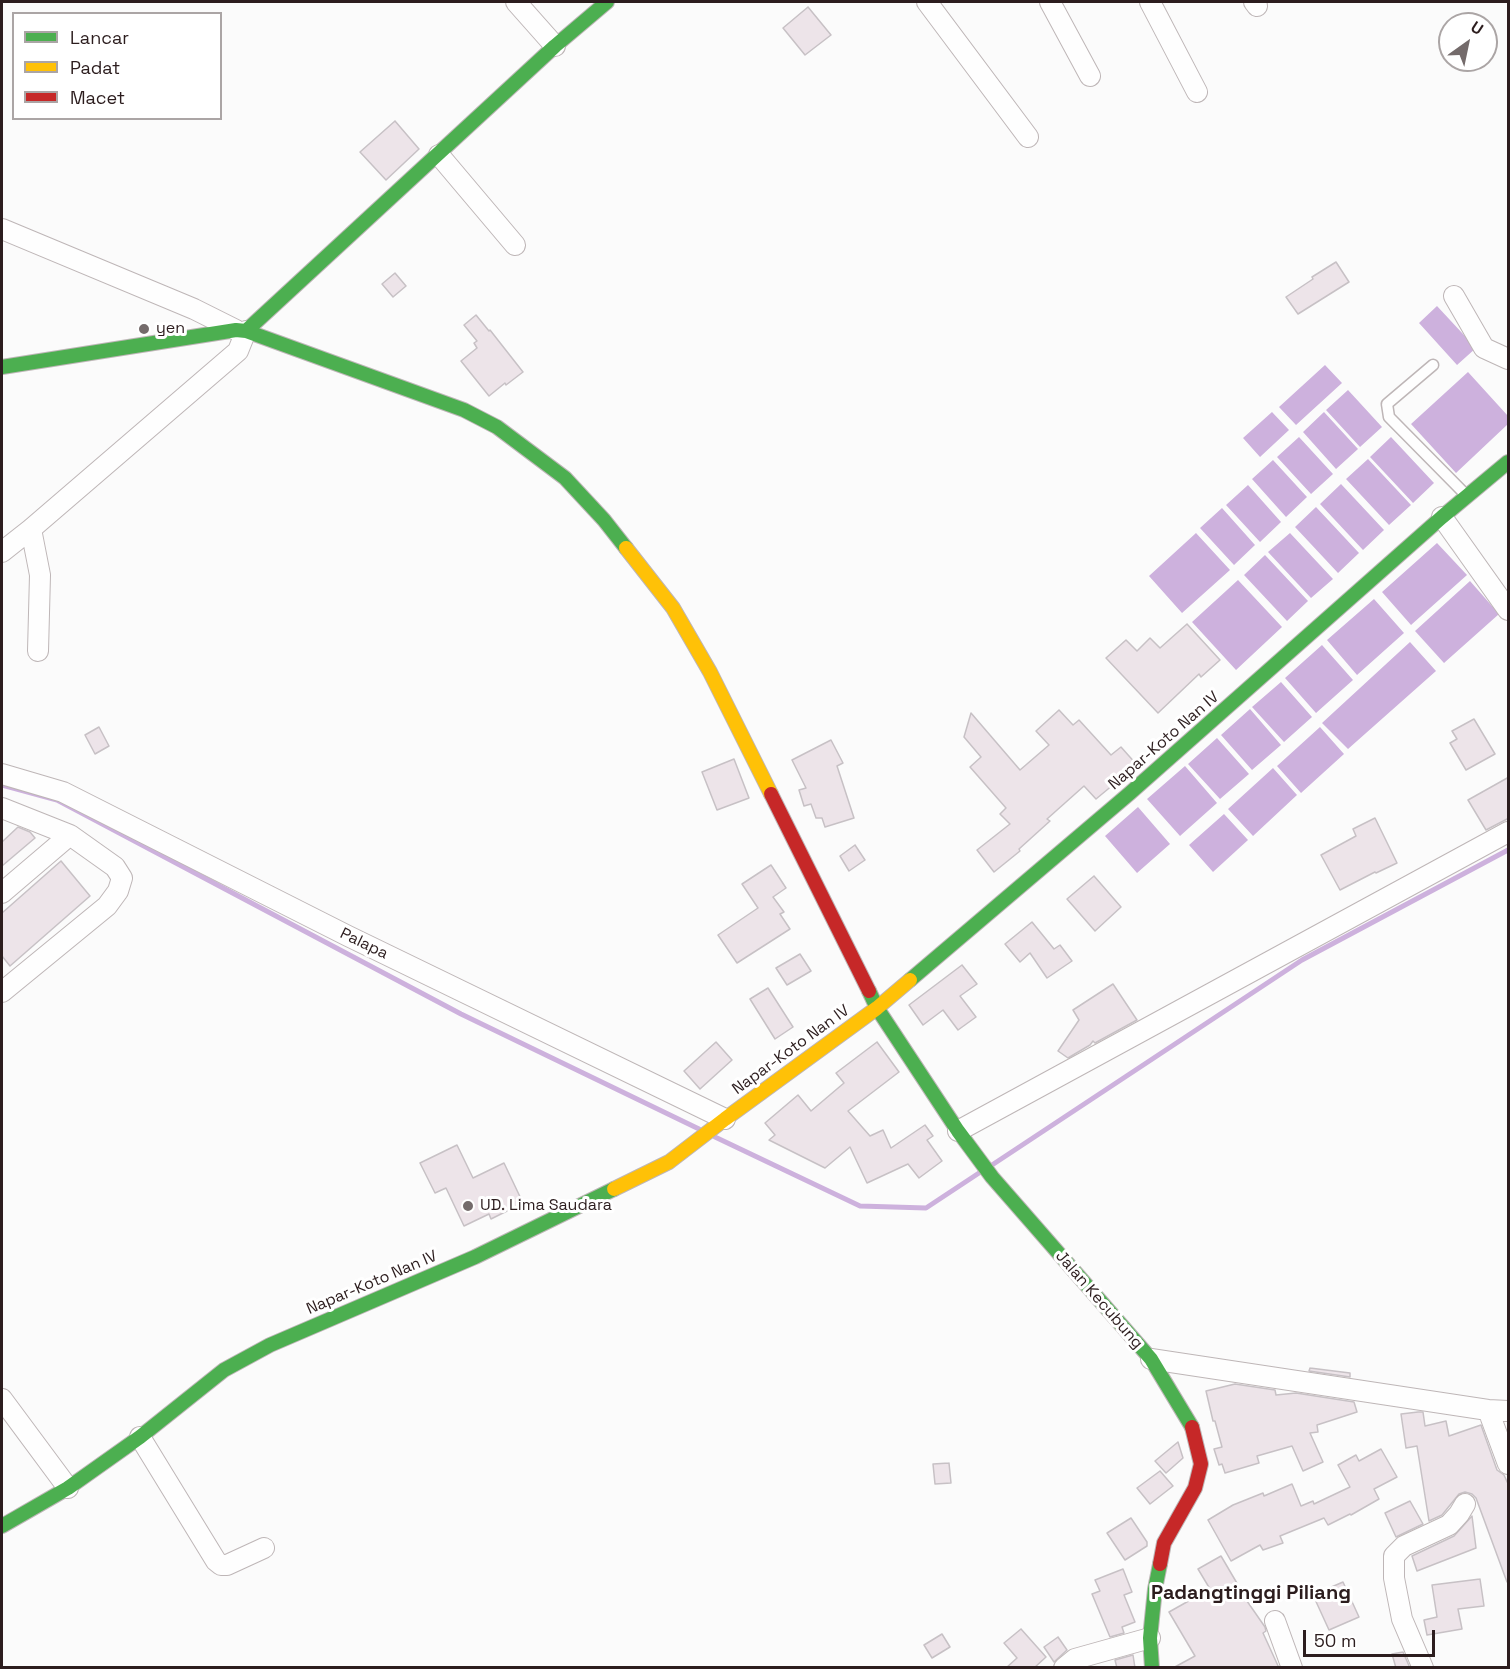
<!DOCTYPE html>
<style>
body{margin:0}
#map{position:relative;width:1510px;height:1669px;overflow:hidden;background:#fbfbfb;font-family:"Space Grotesk",sans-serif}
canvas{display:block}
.frame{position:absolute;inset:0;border:3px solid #2c1d1e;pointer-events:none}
.legend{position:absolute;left:12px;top:12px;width:210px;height:108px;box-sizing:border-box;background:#fff;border:2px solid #aba5a5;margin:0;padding:8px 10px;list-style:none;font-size:18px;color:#2c1d1e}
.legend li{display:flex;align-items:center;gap:12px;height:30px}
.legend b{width:30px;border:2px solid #aba5a5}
.north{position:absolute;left:1438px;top:12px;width:60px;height:60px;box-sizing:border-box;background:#fff;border:2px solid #aba5a5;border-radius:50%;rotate:33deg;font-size:16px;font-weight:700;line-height:24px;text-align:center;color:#2c1d1e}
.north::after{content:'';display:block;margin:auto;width:21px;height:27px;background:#746b6b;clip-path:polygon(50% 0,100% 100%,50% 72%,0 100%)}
.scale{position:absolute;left:1303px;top:1630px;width:132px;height:27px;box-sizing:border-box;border:3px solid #2c1d1e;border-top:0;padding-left:8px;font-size:18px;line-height:21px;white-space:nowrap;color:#2c1d1e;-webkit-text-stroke:4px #fff;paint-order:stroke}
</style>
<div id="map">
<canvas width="1510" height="1669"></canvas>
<div class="frame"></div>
<ul class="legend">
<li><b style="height:8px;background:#4caf50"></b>Lancar</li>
<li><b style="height:8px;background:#ffc107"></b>Padat</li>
<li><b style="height:8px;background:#c62828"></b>Macet</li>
</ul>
<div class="north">U</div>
<div class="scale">50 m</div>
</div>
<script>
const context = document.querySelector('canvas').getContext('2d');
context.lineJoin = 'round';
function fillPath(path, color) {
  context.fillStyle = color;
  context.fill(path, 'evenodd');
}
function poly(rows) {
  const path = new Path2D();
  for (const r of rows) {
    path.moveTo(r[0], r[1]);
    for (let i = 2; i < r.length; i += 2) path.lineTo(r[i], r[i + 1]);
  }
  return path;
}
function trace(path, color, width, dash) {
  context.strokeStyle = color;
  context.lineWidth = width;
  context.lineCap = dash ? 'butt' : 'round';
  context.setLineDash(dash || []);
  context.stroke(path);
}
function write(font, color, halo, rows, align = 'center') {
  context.font = font + ' "Space Grotesk",sans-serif';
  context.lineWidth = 6;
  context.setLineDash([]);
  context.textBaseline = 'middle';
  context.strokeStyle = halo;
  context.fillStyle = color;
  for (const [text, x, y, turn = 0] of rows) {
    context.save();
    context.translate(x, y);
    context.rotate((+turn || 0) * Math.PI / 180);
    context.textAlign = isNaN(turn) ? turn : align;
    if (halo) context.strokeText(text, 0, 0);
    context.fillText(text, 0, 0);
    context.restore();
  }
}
const water = poly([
 [1437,306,1476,348,1457,365,1419,323],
 [1325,365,1342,383,1296,425,1279,407],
 [1468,372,1508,416,1508,424,1456,473,1411,424],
 [1348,390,1382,427,1360,447,1326,410],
 [1272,412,1289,430,1260,457,1243,438],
 [1324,412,1358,449,1336,469,1303,432],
 [1299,437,1333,474,1311,494,1277,457],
 [1391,437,1434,483,1413,503,1370,457],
 [1368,459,1411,505,1389,525,1346,479],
 [1273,460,1307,497,1286,517,1252,479],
 [1341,484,1384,530,1363,550,1320,504],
 [1248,485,1281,522,1260,542,1226,505],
 [1316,507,1359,553,1338,573,1295,527],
 [1222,508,1255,545,1234,565,1200,528],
 [1196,533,1230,570,1182,613,1149,576],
 [1290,533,1333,579,1311,598,1268,552],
 [1437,543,1467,575,1411,625,1382,592],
 [1265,555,1308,601,1287,621,1244,575],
 [1238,580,1282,627,1236,670,1192,622],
 [1470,581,1499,614,1444,663,1415,631],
 [1374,599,1404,633,1357,675,1327,640],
 [1410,642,1436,671,1348,749,1322,723],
 [1322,645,1353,680,1316,713,1285,678],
 [1281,682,1312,717,1284,742,1252,707],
 [1250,709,1281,745,1252,770,1221,735],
 [1320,727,1344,754,1301,793,1277,766],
 [1217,738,1249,774,1220,799,1188,764],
 [1185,766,1217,803,1180,836,1147,799],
 [1273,768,1297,795,1253,836,1228,809],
 [1138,807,1170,844,1137,873,1105,836],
 [1224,814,1248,840,1213,872,1189,845]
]);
const stream = poly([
 [2,785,57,800,461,1014,699,1129],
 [715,1137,860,1206,926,1208,979,1173],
 [992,1165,1302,960,1508,850]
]);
const building = poly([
 [808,7,831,35,805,55,783,28,808,7],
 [395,121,419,149,386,180,360,152,395,121],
 [1336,262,1349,282,1298,314,1286,297,1313,279,1312,277,1336,262],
 [395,273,406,286,393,297,382,284,395,273],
 [476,315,489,331,490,330,523,372,506,385,505,383,489,396,461,361,477,348,474,343,477,341,464,325,476,315],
 [1187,624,1220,660,1201,677,1199,674,1158,713,1106,658,1126,640,1137,651,1150,638,1160,648,1187,624],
 [1059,710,1073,725,1079,720,1111,755,1121,747,1137,765,1096,799,1084,786,1047,819,1050,821,1019,849,1020,851,994,872,977,850,1010,824,1000,814,1006,808,970,767,981,757,964,737,971,713,1020,770,1049,745,1036,731,1059,710],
 [1474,719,1495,754,1466,770,1450,743,1457,739,1452,731,1474,719],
 [99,727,109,746,95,754,85,735,99,727],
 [831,740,843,763,837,766,854,818,825,827,822,818,816,818,811,804,804,806,799,790,806,788,792,760,831,740],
 [734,759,749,798,717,810,702,772,734,759],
 [1509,777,1509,818,1486,830,1468,800,1509,777],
 [1375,818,1397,863,1376,873,1375,872,1340,890,1321,855,1356,836,1353,829,1375,818],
 [18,827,30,832,35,838,2,866,2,842,18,827],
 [855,845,865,860,849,871,840,856,855,845],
 [61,861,90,896,10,966,2,956,2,913,61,861],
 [771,865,786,888,773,897,784,912,780,914,790,929,737,963,718,935,758,908,742,884,771,865],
 [1094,876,1121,907,1095,931,1067,899,1094,876],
 [1032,922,1054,949,1060,945,1072,961,1047,978,1030,953,1020,962,1005,944,1032,922],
 [800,954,811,971,787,985,776,968,800,954],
 [962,965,977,984,960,996,976,1017,958,1030,943,1010,923,1025,909,1005,962,965],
 [1113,984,1137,1020,1095,1043,1093,1041,1090,1045,1068,1058,1058,1051,1079,1020,1073,1010,1113,984],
 [768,988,793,1027,775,1039,750,999,768,988],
 [716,1042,732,1060,700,1089,684,1071,716,1042],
 [877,1042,899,1072,848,1111,870,1136,883,1130,891,1148,925,1125,933,1136,927,1140,942,1161,919,1178,908,1164,867,1183,850,1147,825,1168,769,1140,775,1135,765,1123,798,1095,811,1111,844,1083,836,1073,877,1042],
 [457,1145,473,1178,504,1163,523,1203,491,1219,489,1214,464,1226,446,1188,435,1193,420,1163,457,1145],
 [1310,1368,1350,1373,1350,1377,1309,1371,1310,1368],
 [1235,1384,1275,1390,1276,1395,1296,1393,1354,1402,1357,1412,1317,1425,1318,1432,1310,1433,1323,1462,1303,1471,1292,1446,1257,1456,1259,1463,1225,1473,1222,1464,1219,1465,1214,1449,1222,1447,1215,1421,1213,1421,1206,1391,1235,1384],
 [1418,1412,1423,1412,1425,1426,1446,1421,1449,1436,1481,1425,1497,1470,1504,1475,1509,1486,1509,1581,1507,1582,1476,1498,1472,1494,1465,1492,1459,1494,1442,1515,1429,1521,1417,1446,1406,1448,1401,1414,1418,1412],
 [1178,1442,1183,1458,1166,1473,1155,1461,1178,1442],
 [1381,1449,1397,1477,1374,1489,1379,1499,1351,1515,1350,1514,1328,1525,1324,1518,1280,1536,1283,1543,1263,1550,1260,1545,1231,1561,1208,1520,1233,1505,1263,1493,1264,1496,1292,1484,1301,1506,1313,1501,1314,1504,1350,1487,1338,1465,1356,1455,1359,1461,1381,1449],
 [949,1463,951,1483,935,1484,933,1464,949,1463],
 [1160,1471,1173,1486,1150,1504,1137,1488,1160,1471],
 [1410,1501,1423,1524,1396,1537,1385,1513,1410,1501],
 [1472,1516,1476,1548,1417,1571,1412,1556,1454,1536,1472,1516],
 [1131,1518,1147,1542,1147,1546,1125,1560,1107,1533,1131,1518],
 [1221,1556,1241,1590,1240,1591,1265,1627,1266,1631,1263,1633,1279,1668,1173,1668,1195,1656,1169,1612,1210,1589,1198,1569,1221,1556],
 [1123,1569,1132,1592,1124,1595,1135,1622,1122,1627,1124,1633,1110,1637,1092,1594,1100,1591,1095,1580,1123,1569],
 [1480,1579,1484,1606,1458,1609,1462,1629,1427,1635,1424,1620,1437,1617,1432,1585,1480,1579],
 [1343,1582,1359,1617,1329,1630,1313,1595,1343,1582],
 [1021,1629,1046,1657,1034,1668,1006,1668,1017,1658,1004,1643,1021,1629],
 [942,1634,950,1647,932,1658,924,1645,942,1634],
 [1058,1637,1067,1650,1054,1662,1044,1647,1058,1637],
 [1403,1652,1410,1668,1396,1668,1392,1654,1403,1652],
 [1133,1655,1135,1668,1117,1668,1115,1660,1133,1655]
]);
const lane = poly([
 [1433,365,1387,404,1389,417,1467,496]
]);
const street = poly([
 [516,2,555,46],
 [927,2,1028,137],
 [1050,2,1090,76],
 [1150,2,1197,92],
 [1254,2,1257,6],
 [439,155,515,245],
 [2,229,194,309,236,330],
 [1454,296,1484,348,1508,359],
 [1442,517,1508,610],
 [31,529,40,575,38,651],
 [2,552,31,529,238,351,246,331],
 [2,774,63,792,348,936,725,1119],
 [2,808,70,835,2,893],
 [2,992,107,906,118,891,122,878,115,867,70,835],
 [958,1131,1508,832],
 [1151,1359,1488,1410,1508,1411],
 [2,1399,68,1488],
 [1488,1410,1508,1464],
 [140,1437,216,1561,221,1565,227,1565,264,1548],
 [1275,1621,1292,1668],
 [1064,1668,1075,1659,1150,1638],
 [1423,1668,1402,1619,1394,1578,1394,1556,1404,1546,1449,1525,1459,1514,1465,1504]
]);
const fast = poly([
 [246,331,555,46,607,2],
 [2,367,236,330,246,331,464,410,497,427,565,478,604,520,626,548],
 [910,980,1130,793,1442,517,1508,462],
 [869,991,877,1008,958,1131,992,1177,1151,1359,1192,1427],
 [2,1526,68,1488,140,1437,224,1370,270,1345,475,1257,614,1189],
 [1152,1668,1150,1638,1155,1589,1160,1564]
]);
const slow = poly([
 [626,548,673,608,710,672,771,794],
 [614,1189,669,1162,725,1119,877,1008,910,980]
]);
const jam = poly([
 [771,794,869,991],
 [1160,1564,1164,1543,1195,1488,1201,1464,1192,1427]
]);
const markers = [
 [144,329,6,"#746b6b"],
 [468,1206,6,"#746b6b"]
];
const poiNames = [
 ["yen",156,329],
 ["UD. Lima Saudara",480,1206]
];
const streetNames = [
 ["Napar-Koto Nan IV",1164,741,-41],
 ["Palapa",364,944,26],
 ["Napar-Koto Nan IV",791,1050,-36],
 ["Napar-Koto Nan IV",372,1283,-23],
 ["Jalan Kecubung",1099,1300,49]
];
const quarterNames = [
 ["Padangtinggi Piliang",1251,1594]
];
fillPath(water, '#cdb1dd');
trace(stream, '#cdb1dd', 5);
fillPath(building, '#ede4e9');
trace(building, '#c7c1c5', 1.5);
trace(lane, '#beb6b7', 13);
trace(street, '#beb6b7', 22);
trace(fast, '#beb6b7', 16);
trace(slow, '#beb6b7', 16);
trace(jam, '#beb6b7', 16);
trace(lane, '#fefefe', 10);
trace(street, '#fefefe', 20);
trace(fast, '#4caf50', 14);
trace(slow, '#ffc107', 14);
trace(jam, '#c62828', 14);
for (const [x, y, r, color] of markers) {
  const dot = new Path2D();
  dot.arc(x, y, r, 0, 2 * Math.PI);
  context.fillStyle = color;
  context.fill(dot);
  trace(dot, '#fff', 2);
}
write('16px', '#2c1d1e', '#fff', poiNames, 'left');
write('16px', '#2c1d1e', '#fff', streetNames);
write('bold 20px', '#2c1d1e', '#fff', quarterNames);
</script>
